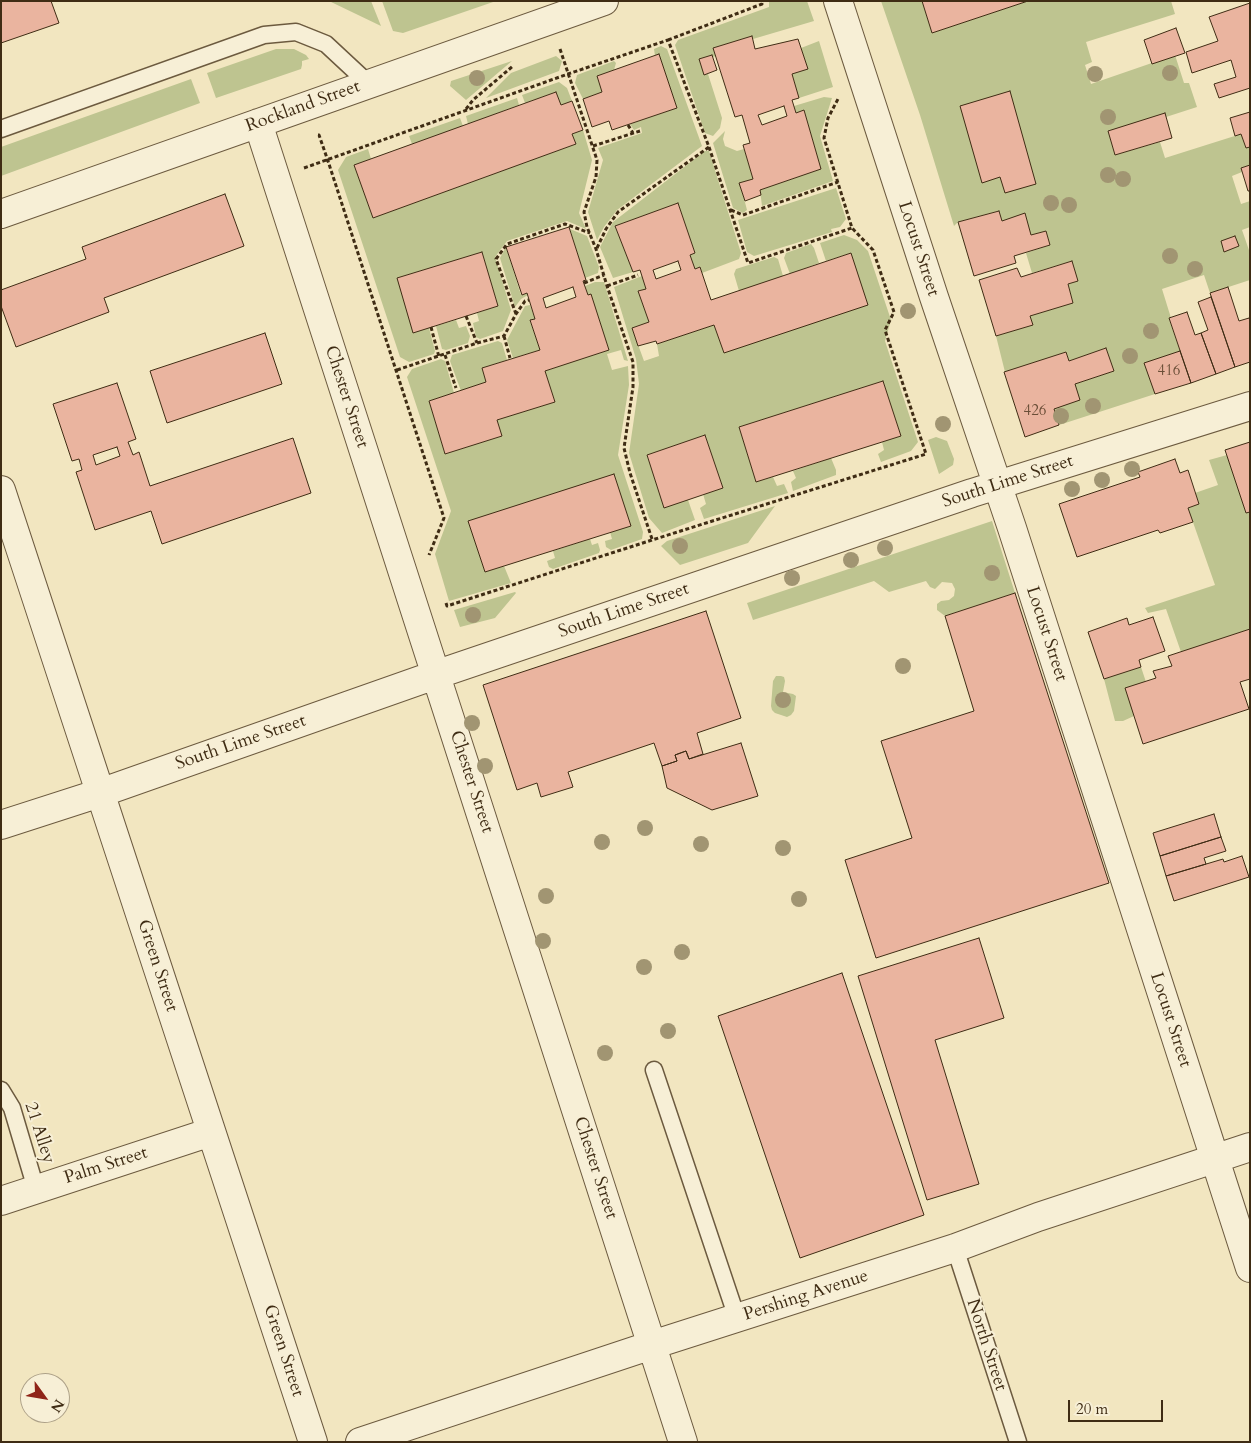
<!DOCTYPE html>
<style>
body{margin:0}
#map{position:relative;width:1251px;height:1443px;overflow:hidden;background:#f2e6c0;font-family:Cardo,serif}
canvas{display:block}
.frame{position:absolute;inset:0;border:2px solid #3f2c14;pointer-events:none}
.north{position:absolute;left:20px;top:1373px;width:50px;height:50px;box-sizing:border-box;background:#f7efd6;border:1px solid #ada188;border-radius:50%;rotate:122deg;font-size:14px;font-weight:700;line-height:20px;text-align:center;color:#3f2c14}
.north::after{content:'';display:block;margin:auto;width:18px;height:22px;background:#8f2418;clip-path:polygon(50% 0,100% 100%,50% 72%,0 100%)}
.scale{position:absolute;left:1068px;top:1400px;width:95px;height:22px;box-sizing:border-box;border:2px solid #3f2c14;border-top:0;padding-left:6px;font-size:15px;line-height:18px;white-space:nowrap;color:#3f2c14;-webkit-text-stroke:4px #f7efd6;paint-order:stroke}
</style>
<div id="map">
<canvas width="1251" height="1443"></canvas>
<div class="frame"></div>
<div class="north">N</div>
<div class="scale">20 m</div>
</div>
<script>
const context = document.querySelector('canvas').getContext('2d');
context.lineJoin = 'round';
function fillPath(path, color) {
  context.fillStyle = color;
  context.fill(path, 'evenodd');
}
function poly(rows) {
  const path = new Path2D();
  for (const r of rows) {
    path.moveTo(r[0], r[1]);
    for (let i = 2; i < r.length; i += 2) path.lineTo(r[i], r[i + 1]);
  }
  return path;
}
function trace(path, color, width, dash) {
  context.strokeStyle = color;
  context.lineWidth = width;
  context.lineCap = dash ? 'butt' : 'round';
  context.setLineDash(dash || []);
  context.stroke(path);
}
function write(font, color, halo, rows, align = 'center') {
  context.font = font + ' Cardo,serif';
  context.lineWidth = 4;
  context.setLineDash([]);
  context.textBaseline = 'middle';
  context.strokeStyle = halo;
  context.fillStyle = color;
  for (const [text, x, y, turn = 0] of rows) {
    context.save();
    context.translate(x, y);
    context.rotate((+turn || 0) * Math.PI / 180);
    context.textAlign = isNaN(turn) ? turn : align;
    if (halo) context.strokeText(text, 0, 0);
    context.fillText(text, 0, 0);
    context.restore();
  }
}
const green = poly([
 [329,1,371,1,381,26],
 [382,1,496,1,403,33,393,31],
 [769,1,807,1,814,21,753,39,752,36,713,48,716,56,713,57,712,55,699,59,704,74,708,74,722,118,720,128,713,136,705,133,675,45,678,40,769,7],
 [881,1,922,1,932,33,1028,1,1171,1,1175,14,1086,42,1092,62,1085,65,1091,84,1175,55,1184,83,1189,83,1197,107,1166,117,1108,131,1115,155,1160,142,1165,158,1241,134,1246,148,1250,147,1250,165,1241,168,1242,172,1232,176,1241,204,1250,201,1250,227,1242,230,1250,253,1250,280,1210,293,1204,275,1162,289,1171,318,1169,319,1180,351,1155,394,1059,425,1054,409,1075,384,1114,371,1106,348,1069,361,1066,352,1005,372,996,336,1033,325,1030,316,1073,303,1068,284,1077,281,1072,261,1032,273,1026,253,1050,245,1046,231,1031,235,1024,214,1002,221,998,211,958,222,954,226,920,115],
 [819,41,833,87,799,98,792,74,807,69,801,48],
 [661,46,667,49,702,146,617,210,604,227,597,240,588,212,603,160,598,148,642,133,641,127,634,130,630,124,677,108,659,55,655,56,654,49],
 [276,49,294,49,306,55,309,59,302,61,302,65,301,69,216,98,207,73],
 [556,56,562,61,559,71,486,98,511,73],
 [512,61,466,100,450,86,451,81],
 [614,61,616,63,614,70,597,76,602,92,583,99,575,83,577,75],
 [191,79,200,103,1,176,1,147],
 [559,82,567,88,572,101,561,105,556,92,525,103,522,95],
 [824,97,832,98,820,136,833,181,762,206,760,190,821,169,804,110,796,113,794,106],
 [517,98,519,105,468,124,466,116],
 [460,118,463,126,412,144,409,136],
 [583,130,592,160,579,213,586,229,567,221,507,241,495,257,511,310,503,331,480,339,476,337,473,323,479,321,477,313,498,306,482,252,397,278,429,328,435,351,434,354,409,362,400,357,338,170,346,157,368,149,371,159,354,165,373,218,576,144,572,134],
 [725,131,723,139,725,146,737,151,744,149,753,179,740,183,747,210,743,213,733,208,713,143],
 [705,151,709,151,741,253,739,259,702,273,700,267,695,269,690,255,695,253,678,203,615,226,633,272,613,278,600,247,613,222],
 [836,188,846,219,840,227,831,229,832,232,754,256,747,252,738,220],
 [570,229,587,236,599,267,598,273,585,278],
 [844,235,857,240,868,251,891,320,885,341,918,442,911,451,881,462,878,454,884,450,882,442,901,436,883,381,739,427,756,482,773,477,777,486,784,484,788,493,704,519,700,508,706,504,703,494,723,488,705,435,647,455,664,507,688,500,695,520,662,533,649,518,629,453,639,384,636,359,614,287,642,276,646,289,638,291,649,322,632,328,644,361,659,356,657,344,714,325,724,353,851,253,826,261,820,243],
 [811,244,814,248,819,263,790,274,784,258,786,253],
 [506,247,521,295,527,293,528,295,521,299,515,307,500,258],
 [774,257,778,259,783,276,739,291,734,274,736,269],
 [595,282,604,282,628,361,624,360,621,350,607,354,612,370,628,366,629,385,618,455,643,532,642,539,611,550,606,547,605,541,612,539,610,532,630,526,614,475,469,521,485,572,504,566,511,583,449,601,435,554,451,511,407,377,412,369,441,359,445,361,454,393,429,401,445,454,502,436,497,420,555,402,545,371,609,350,591,295,588,295,585,286],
 [530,305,535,319,530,321,540,350,513,358,507,340,525,306],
 [456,320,459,328,466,326,470,336,468,343,446,350,442,349,436,326],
 [498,341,502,343,507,360,482,368,486,382,461,391,450,361,452,355],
 [936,437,947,441,954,459,953,465,939,474,928,440],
 [1227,455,1250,512,1250,629,1181,652,1166,609,1148,613,1145,608,1215,585,1188,508,1199,504,1195,493,1218,485,1209,460],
 [831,458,836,470,836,475,793,491,791,482,796,478,793,471],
 [775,506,748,543,680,565,661,546,667,541],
 [992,521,1015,593,945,616,937,610,937,604,941,601,949,600,954,596,955,589,952,583,942,582,935,589,930,587,926,581,889,592,874,581,753,620,747,603],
 [590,539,592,545,598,543,600,550,599,553,553,569,549,567,547,561,555,558,553,551],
 [515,592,516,593,495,618,460,627,454,610],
 [1141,667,1146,682,1134,716,1123,721,1115,721,1104,679],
 [776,676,781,676,784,677,785,681,783,692,793,694,796,696,794,711,791,715,787,717,775,713,772,710,771,706,773,681]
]);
const building = poly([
 [1,1,51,1,59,23,1,43,1,1],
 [922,1,1028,1,932,33,922,1],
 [1250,3,1250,88,1219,98,1214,84,1236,77,1231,60,1192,73,1186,52,1218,41,1209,17,1250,3],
 [1176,28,1185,53,1152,64,1144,40,1176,28],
 [752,36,755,49,798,39,808,69,792,74,799,98,792,100,796,113,804,110,821,169,760,190,761,195,745,201,739,183,753,179,743,145,750,143,742,115,735,117,713,48,752,36],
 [784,106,787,116,762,125,758,115,784,106],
 [659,54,677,108,612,130,609,121,592,127,583,99,602,92,597,76,659,54],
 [712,55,717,70,704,75,699,59,712,55],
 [1010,91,1036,184,1005,193,1000,177,982,183,960,106,1010,91],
 [556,92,561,105,572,101,583,130,572,134,576,144,373,218,354,165,556,92],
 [1250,112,1250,147,1246,148,1241,134,1235,136,1230,118,1250,112],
 [1165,113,1172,138,1115,155,1108,131,1165,113],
 [1250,165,1250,191,1248,191,1241,168,1250,165],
 [225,194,244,246,104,298,109,312,16,347,1,306,1,290,86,259,82,247,225,194],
 [678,203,695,253,690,255,695,269,700,267,711,300,851,253,868,305,724,353,714,325,657,344,656,341,638,346,632,328,649,322,638,291,646,289,640,270,633,272,615,226,678,203],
 [678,261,681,270,656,279,653,270,678,261],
 [999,211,1002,221,1025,213,1031,235,1046,231,1050,245,1014,256,1016,263,974,276,958,222,999,211],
 [569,227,586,280,583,281,588,295,591,294,609,350,545,371,555,402,497,420,502,436,445,454,429,401,486,382,482,368,540,350,530,320,535,319,527,293,522,295,506,247,569,227],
 [573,287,576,297,546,308,543,298,573,287],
 [1235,236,1239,246,1224,252,1221,241,1235,236],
 [482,252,498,306,413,333,397,278,482,252],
 [1072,261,1078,281,1068,284,1073,303,1030,316,1033,325,996,336,979,280,1017,268,1021,277,1072,261],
 [1228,287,1239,321,1249,318,1250,321,1250,362,1235,367,1210,293,1228,287],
 [1211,297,1235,367,1216,374,1201,333,1208,330,1198,302,1211,297],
 [1187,312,1195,335,1201,333,1216,374,1191,383,1169,318,1187,312],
 [265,333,282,384,167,423,150,371,265,333],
 [1106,348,1114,371,1075,384,1080,400,1054,409,1059,425,1025,437,1004,372,1066,352,1069,361,1106,348],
 [1180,351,1191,383,1155,394,1144,363,1180,351],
 [883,381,901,436,756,482,739,427,883,381],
 [117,383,136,439,128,442,133,455,139,452,150,486,293,438,311,493,162,544,151,511,95,530,76,472,82,470,79,459,72,461,53,404,117,383],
 [117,447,120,456,96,465,93,455,117,447],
 [705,435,723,488,664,508,647,455,705,435],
 [1250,442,1250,512,1246,513,1225,450,1250,442],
 [1175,459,1180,473,1188,470,1199,504,1188,508,1193,522,1160,533,1158,530,1077,557,1059,504,1140,477,1138,472,1175,459],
 [614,474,631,526,485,572,468,521,614,474],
 [1015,593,1109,883,876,958,845,860,912,838,881,741,974,711,945,616,1015,593],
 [706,611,741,718,697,733,703,754,689,759,686,751,675,755,677,761,662,766,654,743,568,772,573,787,541,797,537,783,517,790,483,685,706,611],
 [1153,617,1165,651,1139,660,1141,667,1104,679,1088,632,1127,618,1129,625,1153,617],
 [1250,629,1250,679,1240,682,1249,709,1143,744,1125,688,1156,678,1153,671,1172,666,1168,656,1250,629],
 [741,743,758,796,712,810,667,788,662,766,677,761,675,755,686,751,689,759,741,743],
 [1214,814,1221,837,1160,856,1153,833,1214,814],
 [1221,837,1226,851,1204,858,1206,864,1166,876,1160,856,1221,837],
 [1242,856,1249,877,1174,901,1166,876,1223,859,1224,862,1242,856],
 [979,938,1004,1018,935,1040,979,1184,927,1200,858,976,979,938],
 [842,973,924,1215,800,1258,718,1016,842,973]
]);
const path = poly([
 [668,40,762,4,761,1],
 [560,49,597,160,596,177,584,212,587,227,596,249,607,286,633,362,633,387,624,448,630,473,652,539],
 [466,109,473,100,513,66],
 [628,125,633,133],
 [318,135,319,135,328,161,444,518,429,555],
 [593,146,640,131],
 [304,168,568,74,668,40,709,147,748,263,852,228,824,138,828,118,838,99],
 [731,210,743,215,838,182],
 [597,248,606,229,618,212,709,147],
 [584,283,604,275],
 [607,286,638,275],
 [516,314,496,259,507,244,565,224,590,233],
 [466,316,477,343],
 [431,327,439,357],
 [504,336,510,358],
 [445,355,456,388],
 [397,370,477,343,504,336,516,314,525,301,529,300],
 [446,603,447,606,652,540,926,454,885,330,894,312,873,250,852,228]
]);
const service = poly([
 [1,129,264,35,296,32,326,44,369,84],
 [654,1070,737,1318],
 [1,1090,12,1108,36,1189],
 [955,1248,1018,1442]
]);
const minor = poly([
 [838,1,934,297,1012,528,1250,1268],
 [258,123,683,1442],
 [1,214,604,1],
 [1,490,313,1442],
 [1,825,100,793,435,675,972,493,1250,406],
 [1,1201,211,1132],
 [360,1442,652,1345,955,1248,1038,1217,1250,1147]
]);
const trees = [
 [1170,73],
 [1095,74],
 [477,78],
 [1108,117],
 [1108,175],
 [1123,179],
 [1051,203],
 [1069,205],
 [1170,256],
 [1195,269],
 [908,311],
 [1151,331],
 [1130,356],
 [1093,406],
 [1061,416],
 [943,424],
 [1132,469],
 [1102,480],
 [1072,489],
 [680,546],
 [885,548],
 [851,560],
 [992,573],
 [792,578],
 [473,615],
 [903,666],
 [783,700],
 [472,723],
 [485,766],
 [645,828],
 [602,842],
 [701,844],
 [783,848],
 [546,896],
 [799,899],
 [543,941],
 [682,952],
 [644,967],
 [668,1031],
 [605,1053]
];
const numberNames = [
 ["416",1169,372],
 ["426",1035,412]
];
const streetNames = [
 ["Rockland Street",303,107,-20],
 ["Locust Street",918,249,72],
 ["Chester Street",346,397,72],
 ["South Lime Street",1008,482,-18],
 ["South Lime Street",624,611,-19],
 ["Locust Street",1046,634,72],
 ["South Lime Street",241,743,-19],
 ["Chester Street",471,782,72],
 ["Green Street",157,966,72],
 ["Locust Street",1170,1020,72],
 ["21 Alley",39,1133,72],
 ["Palm Street",106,1166,-18],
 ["Chester Street",595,1168,72],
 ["Pershing Avenue",806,1296,-18],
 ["North Street",986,1345,72],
 ["Green Street",283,1351,72]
];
fillPath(green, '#bec490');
fillPath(building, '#eab49f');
trace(building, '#3f2c14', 1);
trace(service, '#6c5a3f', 19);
trace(minor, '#6c5a3f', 30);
trace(path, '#3f2c14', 3, [4, 2.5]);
trace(service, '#f7efd6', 16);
trace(minor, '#f7efd6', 28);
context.fillStyle = '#a19572';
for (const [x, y] of trees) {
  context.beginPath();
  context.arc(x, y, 8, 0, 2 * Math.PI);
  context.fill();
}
write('15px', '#6a4e37', null, numberNames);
write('18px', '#3f2c14', '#f7efd6', streetNames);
</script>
